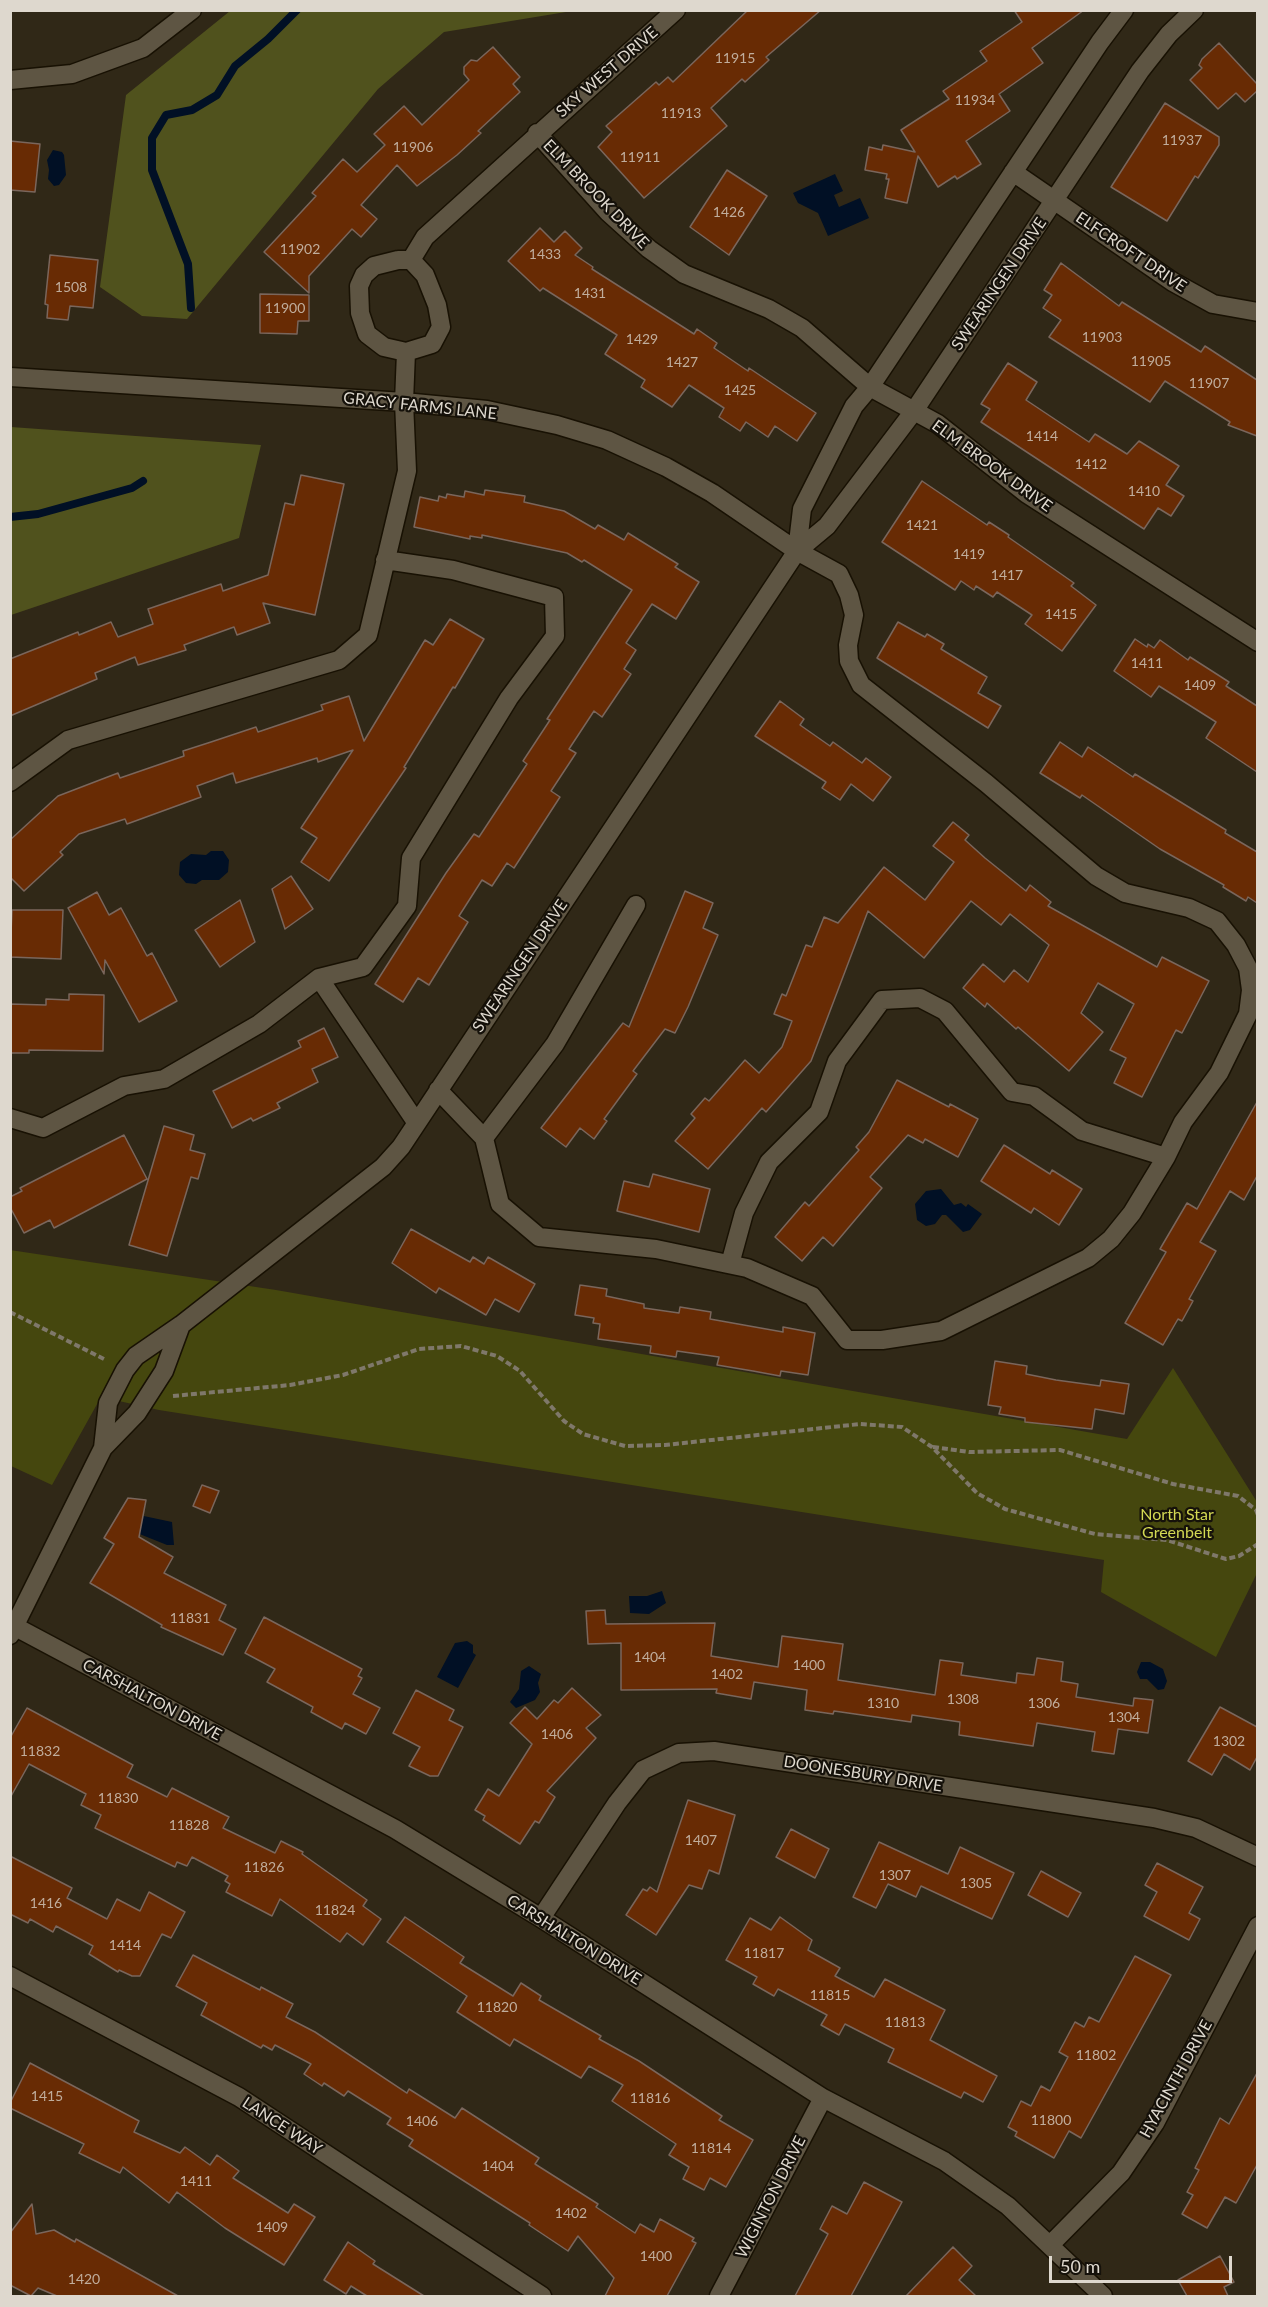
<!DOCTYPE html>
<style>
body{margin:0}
#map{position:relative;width:1268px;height:2307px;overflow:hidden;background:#302817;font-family:Lato,sans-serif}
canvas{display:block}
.frame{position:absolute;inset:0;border:12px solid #ded8ce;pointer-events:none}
.scale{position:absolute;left:1049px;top:2256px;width:183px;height:27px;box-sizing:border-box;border:3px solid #ded8ce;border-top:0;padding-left:8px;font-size:18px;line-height:21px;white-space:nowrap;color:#ded8ce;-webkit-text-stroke:4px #15110a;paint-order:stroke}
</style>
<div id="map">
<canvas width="1268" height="2307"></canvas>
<div class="frame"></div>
<div class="scale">50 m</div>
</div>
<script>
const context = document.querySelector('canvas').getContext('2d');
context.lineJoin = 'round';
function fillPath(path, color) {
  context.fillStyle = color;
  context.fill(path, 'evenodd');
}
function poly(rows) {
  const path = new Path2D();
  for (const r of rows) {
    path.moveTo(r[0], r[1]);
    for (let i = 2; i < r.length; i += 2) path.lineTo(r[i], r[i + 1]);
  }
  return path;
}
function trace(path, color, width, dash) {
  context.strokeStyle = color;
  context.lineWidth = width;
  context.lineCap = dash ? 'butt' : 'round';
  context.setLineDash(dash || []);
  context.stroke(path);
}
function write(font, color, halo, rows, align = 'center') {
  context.font = font + ' Lato,sans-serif';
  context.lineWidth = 4.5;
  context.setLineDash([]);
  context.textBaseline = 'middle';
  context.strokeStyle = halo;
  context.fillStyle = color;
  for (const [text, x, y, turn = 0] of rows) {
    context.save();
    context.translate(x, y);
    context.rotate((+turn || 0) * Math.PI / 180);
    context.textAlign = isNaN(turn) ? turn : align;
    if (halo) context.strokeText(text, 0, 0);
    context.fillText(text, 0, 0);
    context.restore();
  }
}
const green = poly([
 [10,1250,276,1290,1127,1439,1173,1368,1257,1502,1257,1573,1216,1657,1101,1592,1104,1560,159,1410,101,1397,52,1485,11,1466]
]);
const forest = poly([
 [230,11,230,10,572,11,444,32,378,89,187,319,142,316,100,287,126,95],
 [11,427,261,445,239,538,11,615]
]);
const water = poly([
 [53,150,62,152,64,155,66,175,59,185,54,186,48,179,49,170,47,160],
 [835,174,843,191,834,195,839,207,860,198,869,218,828,236,818,213,798,203,793,193],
 [211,851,223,851,229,860,228,872,219,880,202,880,196,884,186,883,179,875,180,862,191,854,206,855],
 [941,1189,954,1205,961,1203,966,1207,968,1204,982,1214,970,1230,963,1232,946,1215,942,1215,935,1224,926,1226,917,1220,915,1204,926,1191],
 [139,1515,172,1522,174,1545,167,1545,137,1533],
 [662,1591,666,1603,649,1614,630,1613,629,1596,647,1596],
 [467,1641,473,1645,473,1653,476,1655,458,1688,437,1677,455,1643],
 [1141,1662,1150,1662,1163,1669,1167,1681,1164,1689,1158,1690,1147,1679,1140,1679,1137,1672],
 [529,1666,541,1674,538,1683,540,1692,535,1700,516,1708,510,1702,519,1689,521,1671]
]);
const stream = poly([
 [191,308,188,264,152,170,152,138,166,115,192,110,217,95,235,66,268,39,297,10],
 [10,517,38,514,132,488,143,481]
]);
const building = poly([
 [748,10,821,10,766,57,769,60,745,82,742,79,711,108,727,126,644,198,598,147,612,132,606,126,656,82,659,85,668,77,673,82,748,10],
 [1014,10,1084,10,1032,48,1043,63,999,94,1010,111,966,141,981,164,957,179,955,176,938,187,918,156,907,203,885,198,889,179,886,179,887,174,865,170,869,147,882,150,883,145,915,152,901,130,949,99,943,91,987,61,980,51,1022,22,1014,10],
 [1219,43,1257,84,1257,91,1245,102,1236,93,1218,109,1190,80,1202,68,1199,65,1202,59,1219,43],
 [493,47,520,77,513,84,520,92,478,131,481,133,457,155,417,186,397,165,361,205,377,219,361,237,352,229,309,276,309,293,264,252,316,196,312,193,343,159,357,172,385,145,374,134,404,106,422,125,469,80,464,74,464,67,471,60,477,61,493,47],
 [1165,103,1219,137,1219,145,1198,178,1195,176,1167,221,1111,187,1165,103],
 [10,141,40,144,35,192,10,190,10,141],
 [727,170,767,196,729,255,690,227,727,170],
 [540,228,554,242,565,231,582,248,575,255,593,267,592,269,694,334,697,329,717,343,714,348,748,371,749,368,816,413,797,441,775,426,768,437,746,422,740,431,719,417,724,408,689,385,672,407,641,387,645,380,605,354,617,335,543,288,540,291,508,261,540,228],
 [50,255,98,260,93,308,70,306,68,320,47,318,48,305,45,304,50,255],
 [1061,263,1119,306,1122,302,1201,352,1205,346,1257,380,1257,436,1228,425,1230,422,1165,381,1150,402,1049,337,1061,320,1043,308,1052,295,1044,290,1061,263],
 [260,294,309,295,309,321,298,321,297,334,260,333,260,294],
 [1008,363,1037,382,1026,400,1089,442,1095,434,1127,454,1139,441,1179,466,1166,485,1184,496,1171,516,1158,508,1144,529,981,422,990,409,981,404,1008,363],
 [301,475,344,484,315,615,263,603,270,623,237,635,234,627,184,645,186,650,138,665,135,657,95,673,97,679,10,716,10,659,78,632,79,635,111,622,118,637,153,624,148,609,221,584,223,591,268,575,285,503,294,505,301,475],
 [922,481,987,525,989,522,1009,535,1008,537,1074,583,1071,586,1096,605,1062,651,1025,624,1032,615,997,592,993,597,976,586,974,590,961,581,955,590,882,542,922,481],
 [485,490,525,496,524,502,564,511,595,529,598,525,624,540,628,533,678,564,675,567,699,582,676,619,652,604,626,643,636,650,624,669,631,674,602,717,594,711,569,749,576,753,551,791,560,797,514,868,507,863,492,886,482,880,459,916,468,922,429,985,418,978,403,1002,375,984,446,873,474,834,479,837,527,764,523,761,550,720,547,719,632,590,584,560,582,562,567,553,482,535,482,538,470,536,470,539,414,527,420,497,438,501,439,496,446,498,447,494,464,497,465,491,484,495,485,490],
 [450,619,484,639,455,688,453,687,404,767,406,768,329,881,301,862,317,838,301,828,353,750,318,762,317,758,236,783,233,773,197,786,201,797,127,824,125,819,79,834,60,852,63,855,24,891,10,877,10,840,58,796,118,773,120,778,184,756,183,751,211,742,256,727,258,732,323,710,321,705,349,696,364,741,425,640,433,645,450,619],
 [898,622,925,637,927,634,944,644,941,649,987,677,978,693,1001,706,988,728,877,658,898,622],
 [1135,639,1147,647,1148,644,1154,648,1160,640,1188,660,1190,657,1229,682,1226,686,1257,706,1257,772,1206,738,1216,722,1159,686,1151,697,1114,671,1135,639],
 [780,701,804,719,800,725,830,746,833,742,862,763,866,758,891,777,873,801,851,784,840,800,822,788,826,782,755,736,780,701],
 [1060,742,1082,757,1088,747,1133,777,1135,774,1226,830,1225,833,1257,852,1257,903,1248,897,1246,901,1223,887,1224,885,1160,849,1082,795,1080,798,1040,773,1060,742],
 [953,822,969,835,965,840,985,858,1026,891,1030,885,1051,902,1048,906,1157,967,1162,957,1209,981,1182,1033,1176,1030,1142,1097,1114,1083,1126,1058,1110,1050,1134,1004,1098,983,1081,1013,1103,1032,1069,1071,1018,1027,1016,1029,987,1003,985,1007,963,988,983,964,1004,982,1014,970,1028,982,1049,945,1010,914,1001,925,971,901,924,958,868,911,811,1061,766,1112,762,1108,708,1169,675,1141,695,1118,691,1114,705,1098,709,1101,745,1060,759,1073,782,1047,792,1021,774,1014,782,994,786,996,806,945,812,947,824,917,838,923,884,867,925,900,954,862,933,846,953,822],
 [291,876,313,909,285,929,272,889,291,876],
 [685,891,713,903,703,928,718,935,688,1007,675,1033,665,1029,633,1071,637,1074,604,1119,607,1121,594,1139,580,1128,566,1147,541,1128,623,1023,629,1027,685,891],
 [97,892,109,915,121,908,147,956,152,953,177,1001,139,1022,105,960,104,974,68,908,97,892],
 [240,900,255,942,220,967,195,930,240,900],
 [12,910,63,910,61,959,10,957,12,910],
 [69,994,104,995,103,1051,29,1050,29,1053,10,1053,10,1004,46,1005,46,999,69,1000,69,994],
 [324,1028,338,1057,312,1069,318,1082,277,1103,280,1108,253,1121,251,1118,232,1128,213,1091,301,1047,298,1041,324,1028],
 [897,1080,949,1107,950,1104,978,1119,958,1157,925,1139,923,1143,908,1135,870,1177,882,1188,833,1246,823,1237,802,1261,775,1237,805,1202,809,1206,859,1150,856,1147,869,1132,897,1080],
 [1257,1102,1257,1176,1244,1200,1230,1191,1200,1242,1216,1251,1189,1299,1193,1301,1182,1321,1178,1319,1163,1345,1125,1323,1166,1252,1160,1249,1187,1203,1197,1209,1257,1102],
 [164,1126,194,1135,190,1150,205,1154,198,1179,191,1177,167,1256,129,1245,164,1126],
 [124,1135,147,1179,54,1228,50,1220,24,1233,10,1207,10,1197,22,1191,20,1188,124,1135],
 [1004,1145,1050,1174,1052,1170,1082,1189,1059,1225,1034,1208,1031,1213,981,1181,1004,1145],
 [653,1174,710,1189,699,1232,617,1211,624,1181,649,1187,653,1174],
 [411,1229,470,1262,473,1257,484,1264,488,1257,535,1284,519,1312,495,1299,486,1315,439,1288,436,1293,392,1263,411,1229],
 [580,1285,607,1289,606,1296,644,1304,644,1308,679,1313,680,1307,711,1312,710,1319,783,1332,783,1327,815,1333,808,1375,781,1371,780,1376,753,1371,717,1365,719,1357,677,1351,676,1357,650,1353,651,1346,598,1339,600,1324,593,1323,594,1318,575,1315,580,1285],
 [995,1361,1027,1366,1026,1374,1056,1380,1100,1386,1101,1380,1129,1384,1124,1414,1095,1409,1092,1429,1025,1422,1025,1418,999,1414,1001,1407,988,1405,995,1361],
 [202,1485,219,1491,210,1513,193,1506,202,1485],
 [128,1498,146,1500,139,1537,173,1557,164,1573,226,1605,219,1620,236,1629,223,1655,161,1627,162,1625,90,1583,114,1544,104,1538,128,1498],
 [605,1610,606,1624,715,1623,711,1656,778,1667,782,1636,843,1644,838,1680,935,1695,940,1660,963,1663,961,1675,1016,1683,1017,1673,1034,1675,1037,1658,1063,1662,1061,1681,1078,1684,1076,1697,1133,1706,1134,1698,1153,1700,1148,1733,1118,1729,1114,1754,1092,1751,1095,1732,1037,1723,1033,1746,959,1735,960,1722,912,1715,911,1722,834,1711,833,1714,805,1710,807,1690,754,1682,751,1699,716,1693,717,1689,621,1690,621,1643,588,1644,586,1611,605,1610],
 [264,1617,362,1669,358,1676,362,1678,353,1694,380,1708,366,1734,345,1723,342,1729,311,1712,313,1707,267,1682,275,1669,245,1653,264,1617],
 [572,1688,601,1715,586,1728,596,1738,547,1791,555,1797,539,1823,535,1821,520,1844,483,1820,485,1816,475,1810,488,1789,499,1796,532,1744,510,1723,525,1707,537,1719,554,1700,558,1703,572,1688],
 [416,1690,454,1710,449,1720,463,1727,438,1776,430,1776,409,1766,420,1747,393,1733,416,1690],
 [1220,1707,1257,1727,1257,1757,1250,1770,1224,1754,1212,1775,1188,1761,1220,1707],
 [27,1708,133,1765,127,1777,167,1797,172,1788,229,1817,223,1828,275,1853,281,1841,303,1852,302,1854,367,1900,363,1906,381,1919,363,1945,347,1933,340,1942,280,1899,272,1916,226,1892,230,1884,225,1881,228,1876,192,1857,187,1866,177,1862,175,1867,95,1828,101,1815,81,1805,86,1794,29,1764,10,1798,10,1738,27,1708],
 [688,1800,735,1815,719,1874,709,1870,702,1889,689,1885,656,1935,626,1915,643,1889,647,1891,650,1887,657,1892,688,1800],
 [791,1829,829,1849,815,1878,776,1857,791,1829],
 [879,1842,948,1874,960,1847,1014,1873,992,1919,921,1886,916,1897,888,1884,876,1908,853,1897,879,1842],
 [10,1856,72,1888,67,1898,107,1919,117,1899,140,1911,149,1892,185,1912,171,1938,162,1934,140,1976,132,1976,119,1970,118,1972,89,1954,93,1946,56,1926,53,1932,30,1919,28,1923,10,1914,10,1856],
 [1157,1863,1203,1887,1189,1913,1200,1919,1189,1940,1144,1916,1157,1892,1145,1885,1157,1863],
 [1041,1871,1081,1893,1068,1917,1028,1895,1041,1871],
 [405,1917,464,1957,460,1963,513,1996,521,1983,541,1996,539,2000,601,2036,599,2039,639,2061,722,2116,719,2120,753,2140,726,2187,710,2178,704,2190,683,2179,689,2167,669,2155,676,2144,612,2101,623,2085,589,2066,581,2078,514,2039,510,2046,457,2012,467,1996,387,1942,405,1917],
 [780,1917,812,1940,808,1950,840,1968,835,1976,874,1997,885,1979,945,2010,930,2040,997,2076,983,2102,964,2092,961,2098,888,2062,894,2049,845,2024,839,2035,821,2025,827,2015,778,1989,774,1996,753,1984,757,1977,726,1960,750,1918,771,1930,780,1917],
 [193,1955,260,1990,261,1987,293,2004,286,2017,315,2032,407,2093,409,2089,455,2118,462,2108,539,2158,535,2164,598,2204,596,2207,635,2233,640,2224,654,2232,660,2219,694,2238,692,2241,696,2243,667,2296,605,2296,614,2278,578,2236,568,2251,529,2225,530,2223,409,2146,413,2140,387,2124,391,2118,348,2091,344,2096,324,2083,322,2086,304,2074,311,2064,275,2045,272,2050,263,2045,261,2048,201,2015,207,2003,176,1986,193,1955],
 [1135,1956,1171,1975,1081,2138,1069,2131,1054,2158,1015,2136,1017,2132,1008,2127,1021,2101,1031,2106,1041,2086,1050,2091,1068,2057,1059,2052,1075,2022,1084,2027,1089,2017,1099,2022,1135,1956],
 [30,2063,139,2121,134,2132,180,2153,185,2147,210,2165,217,2155,239,2171,233,2178,288,2213,294,2204,315,2217,284,2265,225,2228,177,2192,169,2203,123,2167,120,2173,79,2153,84,2144,10,2108,10,2103,30,2063],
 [1257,2073,1257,2165,1236,2203,1225,2197,1207,2228,1182,2214,1193,2195,1187,2192,1199,2170,1195,2168,1220,2118,1229,2124,1257,2073],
 [864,2182,902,2202,851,2296,795,2296,828,2234,820,2229,832,2206,847,2214,864,2182],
 [32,2204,36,2234,54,2230,75,2242,76,2239,178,2296,57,2296,38,2288,31,2296,10,2285,10,2233,32,2204],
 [348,2242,375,2261,373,2264,424,2296,367,2296,351,2286,346,2294,324,2280,348,2242],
 [953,2247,972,2266,959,2280,976,2296,906,2296,953,2247],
 [1220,2256,1234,2282,1224,2287,1228,2296,1187,2296,1178,2280,1220,2256]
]);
const path = poly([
 [10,1312,106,1360],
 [173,1396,290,1385,343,1375,419,1349,461,1346,497,1356,520,1371,564,1421,583,1434,625,1446,665,1445,860,1424,902,1427,932,1447,977,1493,1005,1509,1095,1534,1167,1540,1226,1559,1239,1556,1258,1544],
 [933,1447,969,1452,1060,1450,1173,1484,1238,1496,1256,1510,1258,1515]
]);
const minor = poly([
 [10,80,72,74,143,48,192,10],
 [537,133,608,212,649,249,684,274,769,309,802,328,870,387,938,424,1027,494,1258,642],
 [1013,172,1173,282,1213,304,1258,312],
 [398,260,411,260,425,275,437,305,441,327,432,344,406,352,384,347,367,334,360,313,359,286,364,275,374,266,398,260],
 [411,260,425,237,676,10],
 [10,377,404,402,487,410,557,425,607,440,666,467,712,493,797,551,839,574,849,595,854,615,848,645,849,661,861,685,986,783,1096,876,1125,893,1189,908,1217,921,1236,945,1248,968,1251,990,1248,1014,1219,1073,1183,1122,1166,1157,1132,1213,1111,1239,1088,1258,941,1331,882,1340,847,1340,812,1296,747,1268,656,1249,539,1237,500,1204,484,1138,555,1044,636,905],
 [797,551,802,509,854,406,870,387,1100,42,1124,10],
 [10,782,68,740,339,660,368,635,407,471,404,402,406,352],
 [319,978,416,1122],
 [438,1090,484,1138],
 [10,1118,43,1128,124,1086,164,1079,259,1024,319,978,363,967,407,906,411,858,509,698,555,636,554,597,453,570,385,560],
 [730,1264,744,1213,769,1162,819,1112,837,1061,882,1000,920,998,945,1011,1012,1092,1034,1096,1082,1131,1166,1157],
 [103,1448,108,1403,125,1370,136,1356,181,1325,383,1167,401,1147,797,551,827,526,914,411,1140,71,1169,34,1194,10],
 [10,1624,395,1829,541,1918,823,2098,944,2161,1008,2206,1103,2296],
 [10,1635,103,1448,137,1413,164,1371,181,1325],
 [541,1918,617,1803,643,1770,679,1753,714,1751,1154,1818,1196,1828,1258,1857],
 [10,1976,239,2097,542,2296],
 [1050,2245,1121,2173,1155,2123,1258,1926],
 [719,2296,823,2098]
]);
const numberNames = [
 ["11915",735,58],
 ["11934",975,100],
 ["11913",681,113],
 ["11937",1182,140],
 ["11906",413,147],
 ["11911",640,157],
 ["1426",729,212],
 ["11902",300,249],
 ["1433",545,254],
 ["1508",71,287],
 ["1431",590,293],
 ["11900",285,308],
 ["11903",1102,337],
 ["1429",642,339],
 ["11905",1151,361],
 ["1427",682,362],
 ["11907",1209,383],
 ["1425",740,390],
 ["1414",1042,436],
 ["1412",1091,464],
 ["1410",1144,491],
 ["1421",922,525],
 ["1419",969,554],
 ["1417",1007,575],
 ["1415",1061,614],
 ["1411",1147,663],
 ["1409",1200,685],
 ["11831",190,1618],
 ["1404",650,1657],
 ["1400",809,1665],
 ["1402",727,1674],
 ["1308",963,1699],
 ["1310",883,1703],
 ["1306",1044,1703],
 ["1304",1124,1717],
 ["1406",557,1734],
 ["1302",1229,1741],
 ["11832",40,1751],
 ["11830",118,1798],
 ["11828",189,1825],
 ["1407",701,1840],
 ["11826",264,1867],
 ["1307",895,1875],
 ["1305",976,1883],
 ["1416",46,1903],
 ["11824",335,1910],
 ["1414",125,1945],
 ["11817",764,1953],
 ["11815",830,1995],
 ["11820",497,2007],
 ["11813",905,2022],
 ["11802",1096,2055],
 ["1415",47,2096],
 ["11816",650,2098],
 ["11800",1051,2120],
 ["1406",422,2121],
 ["11814",711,2148],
 ["1404",498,2166],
 ["1411",196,2181],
 ["1402",571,2213],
 ["1409",272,2227],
 ["1400",656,2256],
 ["1420",84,2279]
];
const streetNames = [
 ["SKY WEST DRIVE",607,72,-41],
 ["ELM BROOK DRIVE",596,194,46],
 ["ELFCROFT DRIVE",1131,252,34],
 ["SWEARINGEN DRIVE",999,284,-56],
 ["GRACY FARMS LANE",420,406,6],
 ["ELM BROOK DRIVE",992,466,36],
 ["SWEARINGEN DRIVE",520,966,-56],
 ["CARSHALTON DRIVE",152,1700,28],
 ["DOONESBURY DRIVE",863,1774,9],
 ["CARSHALTON DRIVE",574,1940,32],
 ["HYACINTH DRIVE",1176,2079,-61],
 ["LANCE WAY",282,2126,33],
 ["WIGINTON DRIVE",771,2197,-63]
];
const parkNames = [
 ["North Star",1177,1515],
 ["Greenbelt",1177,1533]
];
fillPath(green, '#45470e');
fillPath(forest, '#50521d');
fillPath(water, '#011025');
trace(stream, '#011025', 8);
fillPath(building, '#682b04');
trace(building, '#7a665c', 1.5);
trace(minor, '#181103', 21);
trace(path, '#7f786a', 4, [6, 3]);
trace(minor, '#5e5543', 18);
write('14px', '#c0ad9c', null, numberNames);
write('16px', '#ded8ce', '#15110a', streetNames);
write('16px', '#d3d853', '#15110a', parkNames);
</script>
